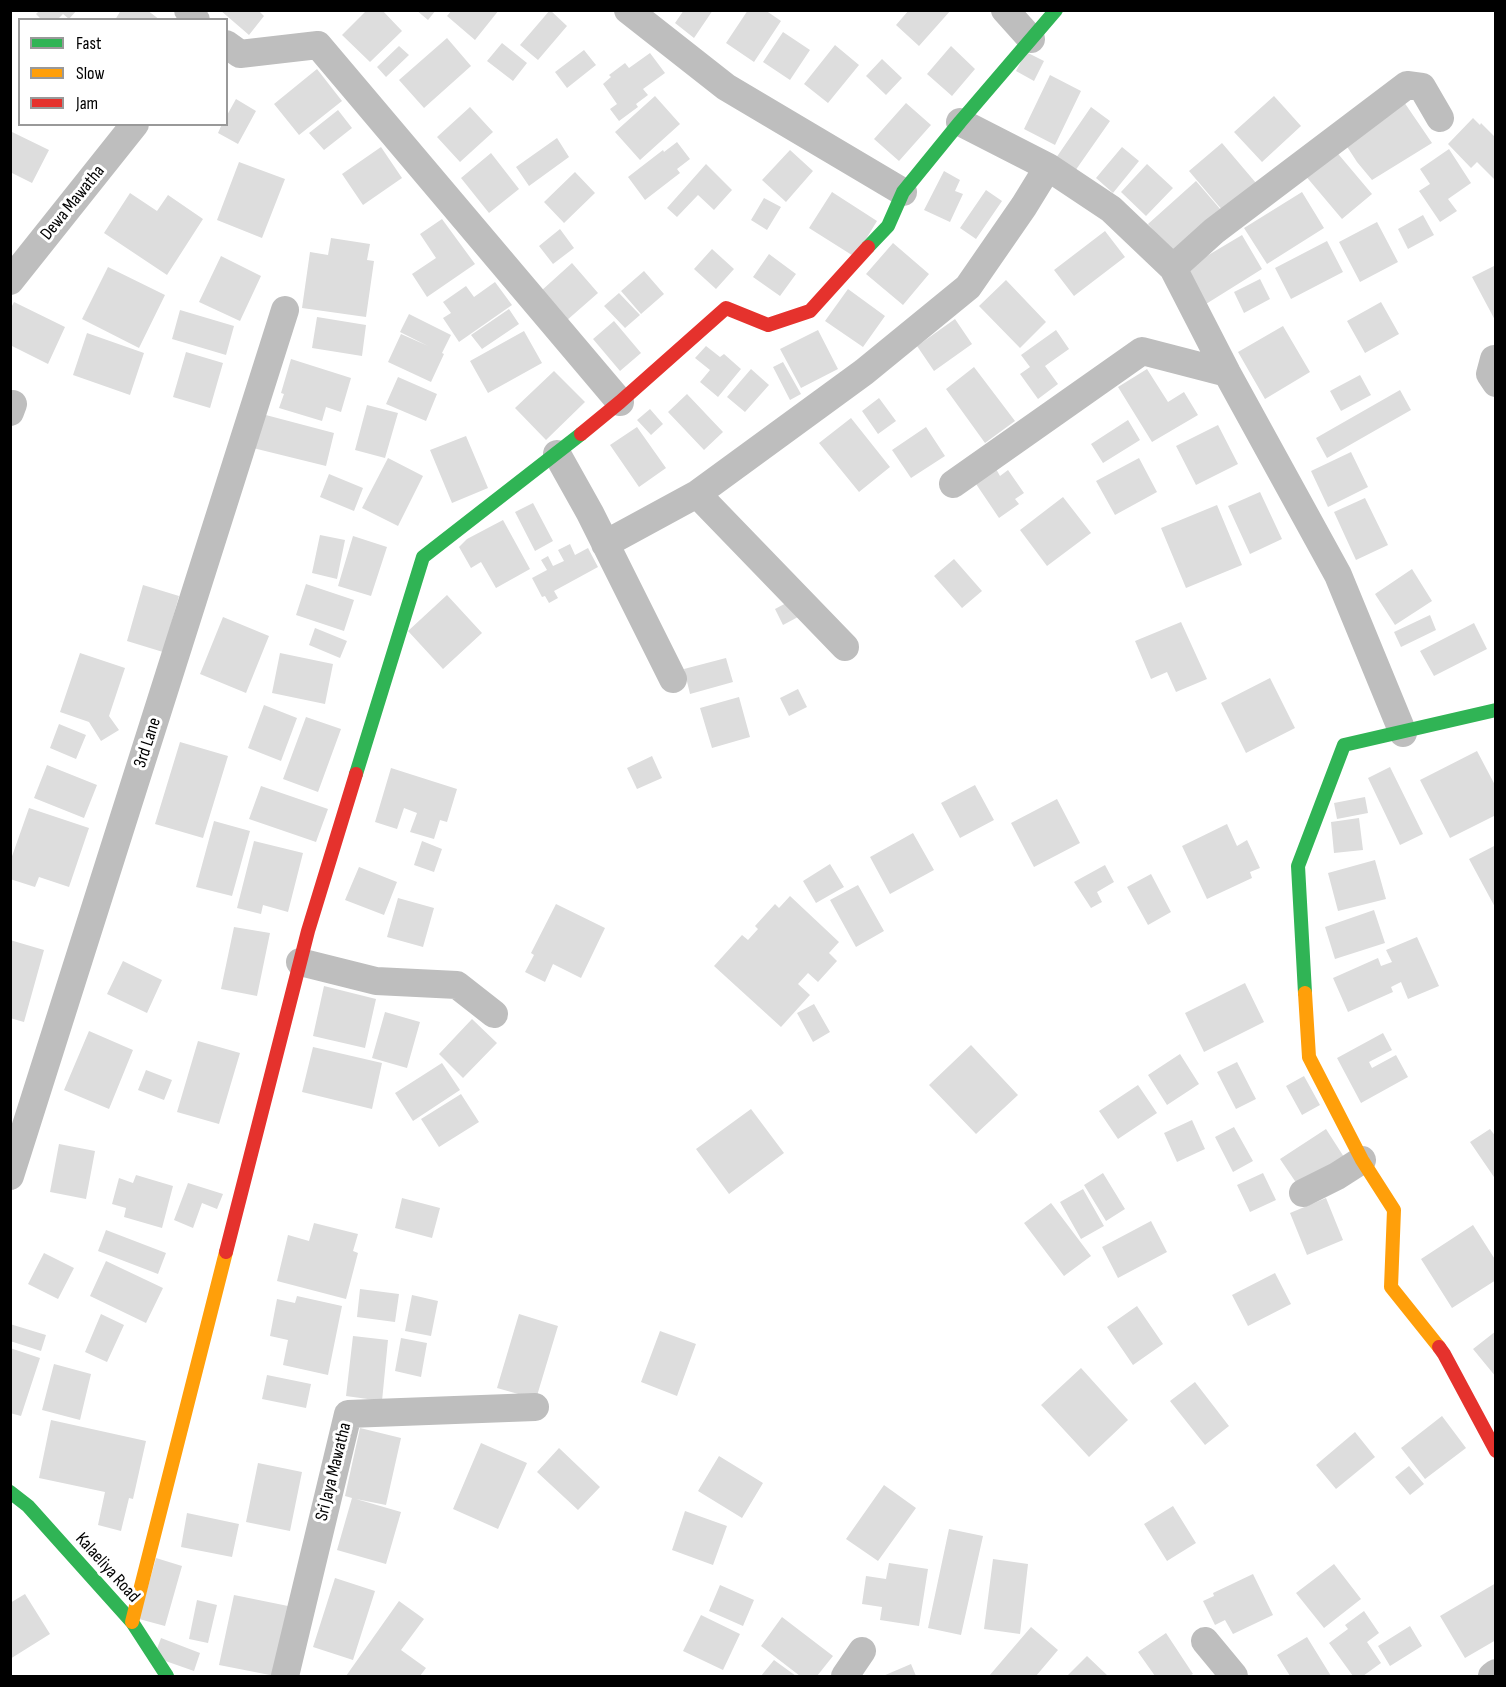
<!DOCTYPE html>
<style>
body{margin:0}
#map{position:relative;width:1506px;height:1687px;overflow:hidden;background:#fff;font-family:"Sofia Sans Condensed",sans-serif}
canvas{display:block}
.frame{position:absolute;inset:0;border:12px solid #000;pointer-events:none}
.legend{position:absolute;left:18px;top:18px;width:210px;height:108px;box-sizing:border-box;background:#fff;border:2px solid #999;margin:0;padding:8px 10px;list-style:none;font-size:18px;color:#000}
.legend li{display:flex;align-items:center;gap:12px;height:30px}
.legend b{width:30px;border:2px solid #999}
</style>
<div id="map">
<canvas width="1506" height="1687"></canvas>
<div class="frame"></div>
<ul class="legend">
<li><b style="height:8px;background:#30b455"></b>Fast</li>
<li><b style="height:8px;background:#ff9f0a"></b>Slow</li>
<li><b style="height:8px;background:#e5322d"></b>Jam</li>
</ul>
</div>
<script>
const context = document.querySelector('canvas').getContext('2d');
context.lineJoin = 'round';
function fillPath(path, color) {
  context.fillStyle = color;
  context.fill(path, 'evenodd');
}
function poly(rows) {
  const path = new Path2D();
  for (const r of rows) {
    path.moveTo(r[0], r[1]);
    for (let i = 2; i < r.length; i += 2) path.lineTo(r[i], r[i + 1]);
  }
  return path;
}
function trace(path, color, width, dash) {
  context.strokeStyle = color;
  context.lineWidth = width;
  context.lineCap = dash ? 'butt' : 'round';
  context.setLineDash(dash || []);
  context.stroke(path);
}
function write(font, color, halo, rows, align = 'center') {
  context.font = font + ' "Sofia Sans Condensed",sans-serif';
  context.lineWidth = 6;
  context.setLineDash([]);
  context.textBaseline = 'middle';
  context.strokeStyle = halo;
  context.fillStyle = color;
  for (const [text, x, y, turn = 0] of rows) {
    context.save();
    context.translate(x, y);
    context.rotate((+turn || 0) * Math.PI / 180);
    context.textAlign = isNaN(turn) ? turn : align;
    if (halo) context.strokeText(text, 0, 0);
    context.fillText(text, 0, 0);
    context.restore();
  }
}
const building = poly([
 [40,10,77,10,69,19,63,14,57,20,42,20,36,14],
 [121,10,147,10,160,20,115,20],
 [220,10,258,10,264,16,249,35],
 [367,10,382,10,402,31,370,62,342,35],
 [416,10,436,10,428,20],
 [452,10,499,10,475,40,447,16],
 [550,10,567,26,538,60,520,45],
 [684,10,713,10,694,38,675,23],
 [748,10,765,10,781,21,754,62,726,43],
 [909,10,951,10,919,46,896,25],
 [783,32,810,50,790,80,763,62],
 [447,38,471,66,424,108,399,80],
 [502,43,527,63,513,81,487,61],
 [835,45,859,65,828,103,804,84],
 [399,46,409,55,386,77,377,67],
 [951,46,975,69,952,96,927,74],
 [584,50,596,65,567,88,555,72],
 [1026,52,1044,61,1034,81,1016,71],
 [650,53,665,73,643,89,648,95,636,104,638,107,619,121,610,109,617,104,603,84,611,77,609,75,625,63,629,68],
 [882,59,902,78,886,95,866,76],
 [317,69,342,101,299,135,274,104],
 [1050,75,1081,91,1055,145,1024,129],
 [655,96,680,124,640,160,615,132],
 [1274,96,1301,126,1262,162,1234,132],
 [236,99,256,111,238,144,218,133,222,124,226,124,226,117],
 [1404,102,1432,143,1372,180,1357,162,1346,145],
 [906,103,931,125,899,161,874,139],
 [470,107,493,132,460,162,437,137],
 [1091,107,1110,121,1075,171,1056,158],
 [338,110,352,128,324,150,309,133],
 [1473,118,1480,125,1481,123,1496,138,1496,181,1477,162,1471,168,1448,144],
 [10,131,49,150,32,183,10,172],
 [557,138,569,157,529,186,516,167],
 [677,142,690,159,677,169,680,173,645,200,628,177,663,150,664,152],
 [1222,143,1256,183,1223,211,1189,171],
 [381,147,402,178,363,205,342,174],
 [1122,147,1139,161,1113,193,1096,178],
 [1334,149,1372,194,1342,219,1304,174],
 [1449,149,1471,183,1448,199,1457,211,1440,222,1419,191,1430,184,1420,169],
 [790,150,813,171,786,202,762,180],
 [491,153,519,189,489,213,461,178],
 [239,162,285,179,262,238,217,220],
 [706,164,732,190,714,210,698,195,677,217,667,208],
 [1147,164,1173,188,1146,216,1121,192],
 [944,171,960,180,955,191,963,194,950,222,924,210],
 [575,172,595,193,564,223,544,202],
 [1196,181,1221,210,1172,252,1148,224],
 [986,190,1002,201,976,239,960,228],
 [832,192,877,221,855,257,809,228],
 [1302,192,1324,228,1267,264,1244,228],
 [130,193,157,211,168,195,203,219,167,275,104,233],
 [764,198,781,207,767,230,751,220],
 [1423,215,1434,235,1408,249,1398,229],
 [442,219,475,264,427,297,412,274,436,258,420,234],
 [1377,222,1398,262,1360,282,1339,242],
 [560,229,574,248,553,264,539,246],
 [1105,231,1125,257,1074,296,1054,270],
 [1242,235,1262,269,1206,304,1185,269],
 [331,238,370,244,367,260,374,261,366,317,302,308,310,252,328,255],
 [1327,241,1343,272,1291,299,1275,268],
 [893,243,929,274,903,305,866,274],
 [712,249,734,269,716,289,694,269],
 [769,254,796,274,780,296,753,277],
 [221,256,261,276,240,321,199,302],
 [572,263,598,293,566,321,541,291],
 [1496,265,1496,322,1472,277],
 [108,267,165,295,139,348,82,319],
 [644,271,664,294,641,314,621,291],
 [1260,279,1270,299,1244,313,1234,292],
 [1006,280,1046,322,1020,348,979,306],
 [495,282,512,305,459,342,443,318,451,313,443,302,466,286,474,297],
 [848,289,885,316,863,347,825,321],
 [619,293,640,315,625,328,604,306],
 [14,302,65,327,48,364,10,345,10,310],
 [1381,302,1399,334,1365,353,1347,321],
 [509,309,519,324,482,349,471,335],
 [180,310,234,326,226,355,172,339],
 [409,314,451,335,442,353,444,354,431,382,388,362,401,334,428,346,400,332],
 [317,317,366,325,362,356,312,348],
 [955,319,972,344,934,371,917,346],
 [614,321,641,353,620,371,593,339],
 [1283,326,1310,372,1265,399,1238,352],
 [818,330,838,369,801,388,780,349],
 [1056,330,1069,349,1045,366,1058,384,1038,399,1020,374,1030,367,1021,355],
 [524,331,542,363,488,393,470,361],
 [87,333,144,353,130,395,73,375],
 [706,346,720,357,724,354,741,369,718,397,700,382,710,370,695,358],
 [186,352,223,363,210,408,173,397],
 [291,359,351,378,341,412,326,407,322,421,279,408,284,394,281,393],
 [783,362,801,394,790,400,773,367],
 [974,367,1015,421,985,443,946,389],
 [751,369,769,385,745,412,727,397],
 [1147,369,1168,402,1184,392,1198,415,1152,442,1118,387],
 [554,371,585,402,546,440,515,408],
 [1360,375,1371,395,1341,411,1330,391],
 [398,377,437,394,426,421,386,404],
 [1400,390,1411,410,1327,458,1316,438],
 [687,394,723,432,704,450,668,412],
 [879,398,896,421,878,434,862,411],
 [367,405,398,413,385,458,355,450],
 [650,409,663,424,651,435,637,420],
 [262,414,334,433,326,466,253,448],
 [851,418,890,467,859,492,819,443],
 [1128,420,1140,440,1103,463,1091,444],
 [1218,425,1238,464,1196,485,1176,446],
 [637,427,666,468,639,487,610,445],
 [926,427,945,456,911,478,892,450],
 [466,436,488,488,452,503,430,450],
 [1351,452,1368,487,1328,507,1311,471],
 [388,458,423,476,398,526,362,508],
 [1139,458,1157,492,1115,515,1096,481],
 [995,467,1000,476,1008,470,1024,493,1015,499,1019,504,999,518,974,481],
 [329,474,363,488,354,511,320,497],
 [1260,492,1282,539,1250,554,1228,506],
 [1063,497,1091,533,1047,566,1020,530],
 [1365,498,1388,545,1356,560,1334,512],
 [533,503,553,541,535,551,515,512],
 [1217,505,1242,565,1186,588,1161,528],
 [503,520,530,569,496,588,481,562,471,568,459,547,467,539],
 [320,535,345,540,337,579,312,573],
 [353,536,387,547,371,596,338,586],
 [570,544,575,555,588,548,598,567,554,591,558,598,549,603,545,596,542,597,532,578,547,570,541,560,548,556,553,566,564,561,558,550],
 [954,559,982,591,962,608,934,576],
 [1412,569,1432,601,1395,625,1375,594],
 [306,584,354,600,344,631,296,615],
 [143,585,179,596,163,652,127,641],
 [447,595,482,633,443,669,408,631],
 [790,601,798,617,783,625,775,609],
 [1430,615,1436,630,1401,647,1394,632],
 [223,617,269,636,246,693,200,674],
 [1181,622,1207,679,1176,692,1167,672,1151,679,1135,641],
 [1474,623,1487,649,1434,676,1420,651],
 [315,628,347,641,340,658,309,645],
 [80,653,125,668,109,716,119,730,101,741,89,722,60,712],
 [280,653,333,664,325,704,272,693],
 [726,658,733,682,690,694,684,669],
 [1270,678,1295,728,1246,753,1221,703],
 [798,689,807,707,789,716,780,698],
 [739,697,750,737,712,748,700,708],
 [264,705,297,718,281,761,248,748],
 [306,717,341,729,318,792,283,779],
 [59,724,86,735,76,759,50,748],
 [180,742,228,756,203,838,155,824],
 [1477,751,1496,787,1496,815,1450,838,1420,780],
 [652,756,662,778,637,789,627,768],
 [47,765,97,785,84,818,34,798],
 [1390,767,1423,834,1400,845,1368,778],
 [391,768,457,789,447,822,440,820,434,839,410,832,417,813,404,808,397,829,375,822],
 [975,785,994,820,960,838,941,803],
 [261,786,328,809,316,842,249,819],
 [1365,797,1368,813,1337,819,1334,803],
 [1057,799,1080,843,1034,867,1011,823],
 [29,808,89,828,69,887,39,877,35,887,10,879,12,867,10,866,10,862],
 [1359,818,1363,850,1334,853,1331,822],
 [214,821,250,831,232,896,196,887],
 [1227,824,1237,846,1247,840,1260,868,1250,872,1252,878,1207,899,1182,846],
 [913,833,934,870,890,894,870,857],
 [254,841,303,853,288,912,263,905,261,914,237,908],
 [422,841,442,849,434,872,414,865],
 [1496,845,1496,909,1469,859],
 [1375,860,1386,899,1338,911,1328,873],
 [830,864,844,887,816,903,803,881],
 [1105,865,1114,882,1097,892,1102,902,1091,908,1074,882],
 [359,867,397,882,384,915,345,900],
 [1151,874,1171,912,1148,925,1127,887],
 [858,885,884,931,856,947,830,900],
 [790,896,839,942,829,953,837,961,818,982,808,973,798,984,810,995,781,1027,714,966,742,935,748,940,758,929,755,926,775,904,779,908],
 [398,898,434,908,423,947,387,937],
 [556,904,605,928,581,978,553,964,545,982,525,972,534,955,531,953],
 [1374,910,1385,943,1335,959,1325,927],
 [234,927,270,933,257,996,221,989],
 [1417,937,1439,986,1408,999,1401,982,1391,987,1393,992,1348,1012,1333,978,1378,958,1381,966,1392,962,1386,950],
 [10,940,44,950,24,1022,10,1018],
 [123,961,162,980,147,1013,107,994],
 [1245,983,1264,1022,1204,1052,1185,1013],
 [324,986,376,999,365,1048,313,1036],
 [814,1004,830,1032,813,1042,797,1013],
 [385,1012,420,1022,407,1068,372,1058],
 [472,1019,497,1043,463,1078,439,1054],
 [89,1031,133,1050,109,1109,64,1090],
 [1383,1033,1392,1050,1369,1062,1372,1068,1396,1055,1408,1077,1361,1103,1337,1058],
 [198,1041,240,1053,219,1124,177,1112],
 [971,1045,1018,1095,976,1134,929,1085],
 [313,1047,382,1063,372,1109,302,1092],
 [1180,1054,1199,1084,1167,1105,1148,1075],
 [1237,1062,1256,1099,1236,1109,1217,1072],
 [442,1063,460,1090,413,1121,395,1093],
 [146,1070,172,1080,164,1100,138,1090],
 [1304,1076,1320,1105,1302,1115,1286,1086],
 [1138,1085,1157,1113,1118,1139,1099,1111],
 [461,1094,479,1122,439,1147,421,1119],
 [751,1109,784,1153,729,1194,696,1149],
 [1192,1120,1205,1149,1177,1162,1164,1133],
 [1234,1127,1253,1161,1233,1172,1215,1137],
 [1326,1129,1344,1157,1299,1187,1280,1159],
 [1490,1129,1496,1137,1496,1180,1470,1142],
 [59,1144,95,1151,86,1199,50,1192],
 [1103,1173,1125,1209,1106,1221,1084,1185],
 [1263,1173,1276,1200,1250,1212,1237,1185],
 [136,1175,173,1186,162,1228,124,1217,126,1208,112,1204,119,1178,133,1183],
 [188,1183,223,1194,217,1209,202,1203,193,1228,174,1220],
 [1083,1189,1104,1226,1081,1239,1060,1202],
 [402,1198,440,1208,432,1238,395,1228],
 [1326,1198,1343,1240,1307,1255,1290,1213],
 [1051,1203,1091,1256,1064,1276,1024,1223],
 [1151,1221,1167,1252,1118,1278,1102,1247],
 [314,1223,358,1234,353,1251,358,1253,346,1299,277,1281,288,1235,309,1241],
 [1473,1225,1496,1261,1496,1280,1452,1308,1421,1259],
 [106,1230,166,1253,158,1274,98,1251],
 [44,1253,74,1268,58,1299,28,1284],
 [106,1261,163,1288,146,1323,90,1296],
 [1275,1273,1291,1304,1248,1326,1232,1295],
 [360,1289,399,1294,395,1322,357,1317],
 [412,1295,438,1301,431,1336,405,1331],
 [297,1296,342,1306,328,1375,283,1365,288,1340,270,1336,277,1299,295,1303],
 [1137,1306,1163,1344,1133,1365,1107,1327],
 [101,1314,124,1325,107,1362,85,1352],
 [519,1314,558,1326,536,1399,497,1388],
 [10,1324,46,1335,41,1351,10,1341],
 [660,1331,696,1344,677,1396,641,1382],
 [1496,1331,1496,1377,1473,1349],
 [353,1336,388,1340,382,1401,346,1396],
 [401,1338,427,1343,421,1377,395,1371],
 [10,1348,40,1358,21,1416,10,1413],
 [54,1364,91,1374,80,1420,42,1410],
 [1081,1368,1128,1420,1089,1457,1041,1405],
 [267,1375,311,1384,306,1408,262,1399],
 [1195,1382,1229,1426,1205,1445,1170,1401],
 [1442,1416,1466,1448,1425,1479,1401,1448],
 [51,1420,146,1441,133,1499,129,1498,121,1531,98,1525,105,1492,39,1478],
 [360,1428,401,1438,386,1505,356,1499,401,1512,386,1564,337,1550,352,1498,345,1496],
 [1355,1432,1375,1457,1336,1489,1316,1465],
 [481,1443,527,1463,498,1529,453,1509],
 [559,1448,600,1487,578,1510,537,1472],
 [719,1456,763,1483,742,1518,698,1491],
 [258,1463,302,1472,290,1531,246,1522],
 [1409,1466,1424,1484,1410,1495,1395,1477],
 [884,1485,916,1508,878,1561,846,1539],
 [1173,1506,1196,1543,1167,1561,1144,1524],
 [685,1511,727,1526,713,1565,672,1550],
 [187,1513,239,1524,232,1557,181,1547],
 [949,1529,983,1536,961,1635,928,1628],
 [156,1558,182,1566,165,1626,139,1619],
 [993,1559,1028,1564,1020,1634,984,1629],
 [889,1563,928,1569,919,1626,880,1620,882,1607,862,1604,866,1576,886,1579],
 [1334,1564,1361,1599,1324,1628,1296,1593],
 [1253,1574,1273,1615,1233,1634,1225,1620,1215,1625,1203,1601,1214,1596,1213,1593],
 [335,1578,375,1591,353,1660,313,1647],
 [1496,1583,1496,1640,1465,1658,1440,1616],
 [720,1585,754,1600,743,1626,709,1611],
 [25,1594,50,1634,10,1659,10,1603],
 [234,1595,288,1606,275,1676,219,1665],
 [197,1600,217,1605,208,1643,189,1639],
 [399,1601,424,1619,401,1650,426,1668,420,1676,346,1676],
 [1364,1611,1379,1633,1367,1642,1381,1663,1363,1676,1353,1676,1329,1643,1348,1629,1345,1625],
 [701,1615,740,1634,723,1670,683,1651],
 [782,1617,833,1656,817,1676,800,1676,761,1646],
 [1410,1626,1422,1646,1390,1666,1378,1646],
 [1031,1627,1058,1650,1036,1676,989,1676],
 [1166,1633,1193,1674,1189,1676,1155,1676,1138,1652],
 [1307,1637,1331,1676,1290,1676,1277,1655],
 [161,1638,200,1653,194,1671,154,1657],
 [1087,1656,1108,1676,1067,1676],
 [774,1660,796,1676,761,1676],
 [911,1664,916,1676,883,1676]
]);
const street = poly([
 [188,10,196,20],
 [628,10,726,87,903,192],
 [1005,10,1031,39],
 [226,44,240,54,318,45,620,402],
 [960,122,1048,167,1111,209,1173,268,1227,373,1338,575,1403,733],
 [1173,268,1214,231,1407,85,1422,87,1440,118],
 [10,281,135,124],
 [1494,359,1490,374,1496,383],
 [10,412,13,404],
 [557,454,590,513,673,679],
 [953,484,1142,351,1227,373],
 [697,494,845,647],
 [605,544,697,494,864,372,968,287,1024,206,1048,167],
 [300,962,376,981,457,985,494,1014],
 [10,1176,285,310],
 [1303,1193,1337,1176,1362,1160],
 [1205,1641,1234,1676],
 [285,1676,348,1414,535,1407],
 [845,1676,862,1651],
 [1492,1676,1496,1673]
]);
const fast = poly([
 [868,247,888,226,903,192,960,122,1056,10],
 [356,774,423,557,581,434],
 [1305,993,1298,866,1344,745,1496,710],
 [10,1492,28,1506,132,1622,167,1676]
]);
const slow = poly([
 [1305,993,1309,1057,1362,1160,1394,1210,1391,1287,1439,1347],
 [132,1622,226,1252]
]);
const jam = poly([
 [581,434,620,402,726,308,768,325,810,311,868,247],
 [226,1252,308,931,356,774],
 [1439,1347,1444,1354,1496,1451]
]);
const streetNames = [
 ["Dewa Mawatha",73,203,-51],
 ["3rd Lane",148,743,-72],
 ["Sri Jaya Mawatha",334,1472,-76],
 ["Kalaeliya Road",107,1568,48]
];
fillPath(building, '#ddd');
trace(street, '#bebebe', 28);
trace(fast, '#30b455', 14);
trace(slow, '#ff9f0a', 14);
trace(jam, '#e5322d', 14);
write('18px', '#000', '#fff', streetNames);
</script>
